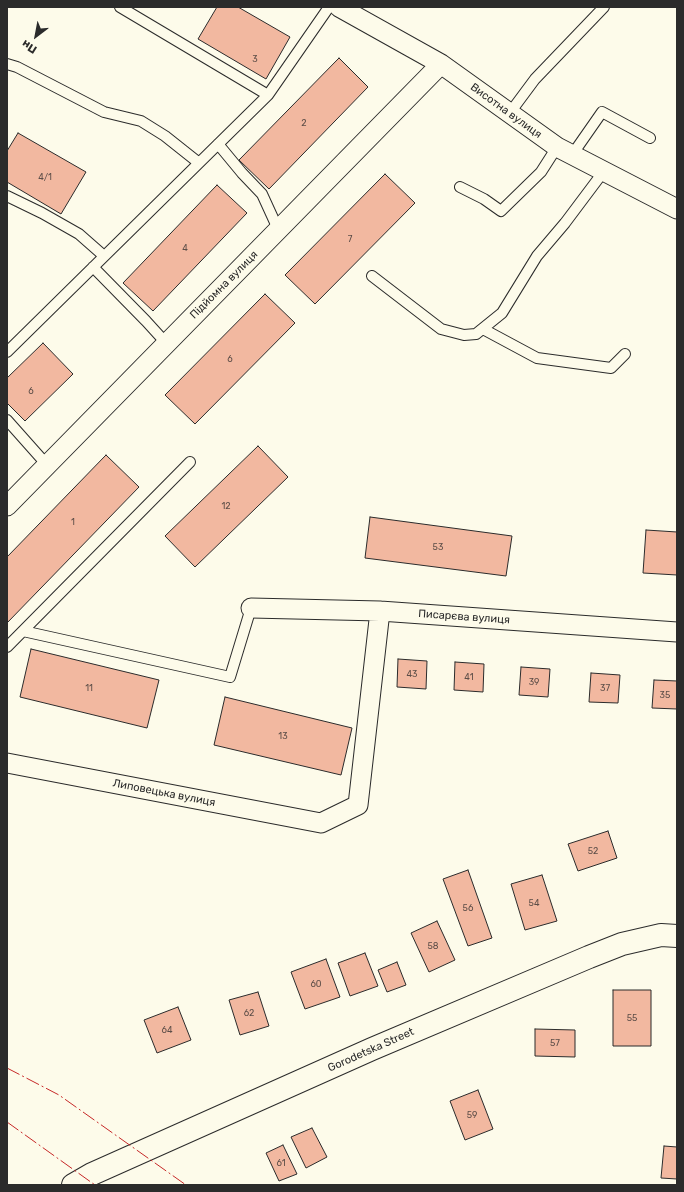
<!DOCTYPE html>
<meta charset="utf-8">
<style>
body{margin:0}
#map{position:relative;width:684px;height:1192px;overflow:hidden;background:#fdfbea;font-family:Rubik,sans-serif}
canvas{display:block}
.frame{position:absolute;inset:0;border:8px solid #2b2b2b;pointer-events:none}
.north{position:absolute;left:16px;top:16px;width:40px;height:40px;-webkit-text-stroke:3px #fdfbea;paint-order:stroke;rotate:212deg;font-size:11px;font-weight:700;line-height:16px;text-align:center;color:#2b2b2b}
.north::after{content:'';display:block;margin:auto;width:14px;height:18px;background:#2b2b2b;clip-path:polygon(50% 0,100% 100%,50% 72%,0 100%)}
</style>
<div id="map">
<canvas width="684" height="1192"></canvas>
<div class="frame"></div>
<div class="north">Пн</div>
</div>
<script>
const context = document.querySelector('canvas').getContext('2d');
context.lineJoin = 'round';
function fillPath(path, color) {
  context.fillStyle = color;
  context.fill(path, 'evenodd');
}
function poly(rows) {
  const path = new Path2D();
  for (const r of rows) {
    path.moveTo(r[0], r[1]);
    for (let i = 2; i < r.length; i += 2) path.lineTo(r[i], r[i + 1]);
  }
  return path;
}
function trace(path, color, width, dash) {
  context.strokeStyle = color;
  context.lineWidth = width;
  context.lineCap = dash ? 'butt' : 'round';
  context.setLineDash(dash || []);
  context.stroke(path);
}
function write(font, color, halo, rows, align = 'center') {
  context.font = font + ' Rubik,sans-serif';
  context.lineWidth = 3;
  context.setLineDash([]);
  context.textBaseline = 'middle';
  context.strokeStyle = halo;
  context.fillStyle = color;
  for (const [text, x, y, turn = 0] of rows) {
    context.save();
    context.translate(x, y);
    context.rotate((+turn || 0) * Math.PI / 180);
    context.textAlign = isNaN(turn) ? turn : align;
    if (halo) context.strokeText(text, 0, 0);
    context.fillText(text, 0, 0);
    context.restore();
  }
}
const building = poly([
 [217,7,238,7,290,37,266,79,198,39,217,7],
 [339,58,368,87,269,189,239,160,339,58],
 [18,133,86,172,61,214,7,182,7,151,18,133],
 [385,174,415,203,315,304,285,275,385,174],
 [217,185,247,213,153,311,123,283,217,185],
 [265,294,295,323,195,424,165,395,265,294],
 [43,343,73,374,25,421,7,403,7,378,43,343],
 [258,446,288,477,195,567,165,536,258,446],
 [106,455,139,487,7,623,7,557,106,455],
 [370,517,512,536,506,576,365,558,370,517],
 [646,530,677,532,677,575,643,573,646,530],
 [31,649,159,680,147,728,20,697,31,649],
 [398,659,427,661,426,689,397,687,398,659],
 [455,662,484,664,483,692,454,690,455,662],
 [521,667,550,669,548,697,519,695,521,667],
 [591,673,620,675,618,703,589,702,591,673],
 [654,680,677,681,677,709,652,708,654,680],
 [225,697,352,728,341,775,214,745,225,697],
 [608,831,617,858,578,871,568,844,608,831],
 [468,870,492,938,468,946,443,879,468,870],
 [542,875,557,921,525,930,511,884,542,875],
 [437,921,455,960,429,972,411,933,437,921],
 [365,953,378,986,350,996,338,963,365,953],
 [326,959,340,997,305,1009,291,972,326,959],
 [397,962,406,985,387,992,378,970,397,962],
 [613,990,651,990,651,1046,613,1046,613,990],
 [258,992,269,1026,240,1035,229,1000,258,992],
 [178,1007,191,1040,157,1053,144,1020,178,1007],
 [535,1029,575,1030,575,1057,535,1056,535,1029],
 [478,1090,493,1129,465,1140,450,1101,478,1090],
 [312,1128,327,1157,306,1168,291,1137,312,1128],
 [283,1145,297,1174,279,1181,266,1153,283,1145],
 [664,1146,677,1147,677,1179,661,1178,664,1146]
]);
const lane = poly([
 [120,7,268,95],
 [7,64,17,67,104,112,141,121,165,136,199,163],
 [509,114,535,79,604,7],
 [218,144,242,173,262,194,278,229],
 [572,155,602,112,650,138],
 [460,187,484,199,501,211,541,172,557,147],
 [7,196,42,213,79,234,104,256],
 [93,267,146,321,166,343],
 [372,276,441,329,464,335,476,334,502,313,537,256,565,223,604,171],
 [483,329,537,358,611,368,625,354],
 [7,352,268,95,329,7],
 [7,420,47,465],
 [23,631,230,677,251,608],
 [7,647,190,462]
]);
const street = poly([
 [339,7,441,64,557,147,677,209],
 [7,506,441,64],
 [251,608,380,611,677,632],
 [7,763,321,823,358,805,380,611]
]);
const secondary = poly([
 [73,1185,92,1174,372,1049,589,957,622,944,661,935,677,936]
]);
const power = poly([
 [7,1068,59,1095,186,1185],
 [7,1122,95,1185]
]);
const numberNames = [
 ["3",255,59],
 ["2",304,123],
 ["4/1",45,177],
 ["7",350,239],
 ["4",185,248],
 ["6",230,359],
 ["6",31,391],
 ["12",226,506],
 ["1",73,522],
 ["53",438,547],
 ["43",412,674],
 ["41",469,677],
 ["39",534,682],
 ["11",89,688],
 ["37",605,688],
 ["35",665,695],
 ["13",283,736],
 ["52",593,851],
 ["54",534,903],
 ["56",468,908],
 ["58",433,946],
 ["60",316,984],
 ["62",249,1013],
 ["55",632,1018],
 ["64",167,1030],
 ["57",555,1043],
 ["59",472,1115],
 ["61",281,1163]
];
const streetNames = [
 ["Висотна вулиця",506,111,36],
 ["Підйомна вулиця",224,285,-45],
 ["Писарєва вулиця",464,617,4],
 ["Липовецька вулиця",164,793,11],
 ["Gorodetska Street",371,1050,-24]
];
fillPath(building, '#f2b8a0');
trace(building, '#2b2b2b', 1);
trace(lane, '#2b2b2b', 12);
trace(street, '#2b2b2b', 21);
trace(secondary, '#2b2b2b', 24);
trace(lane, '#fdfbea', 10);
trace(street, '#fdfbea', 19);
trace(secondary, '#fdfbea', 22);
trace(power, '#c62828', 1, [14, 3, 2, 3]);
write('9px', '#5d4e48', null, numberNames);
write('11px', '#2b2b2b', '#fdfbea', streetNames);
</script>
